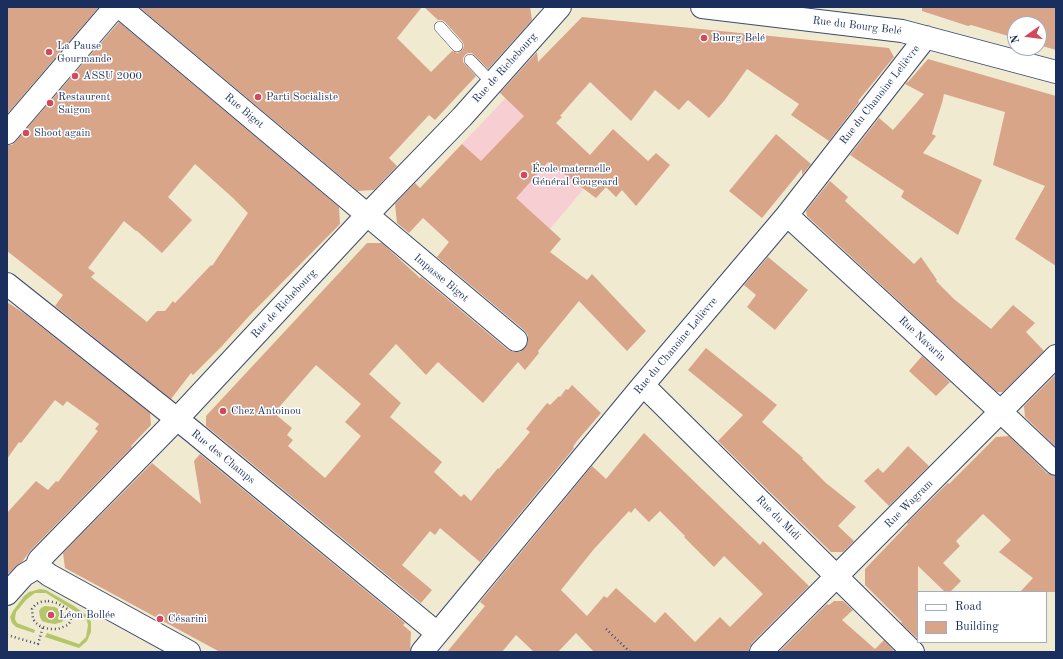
<!DOCTYPE html>
<meta charset="utf-8">
<style>
body{margin:0}
#map{position:relative;width:1063px;height:659px;overflow:hidden;background:#f0ead1;font-family:"Old Standard TT",serif}
canvas{display:block}
.frame{position:absolute;inset:0;border:8px solid #1b2f5e;pointer-events:none}
.legend{position:absolute;left:917px;top:591px;width:130px;height:52px;box-sizing:border-box;background:#fff;border:1px solid #a4acbf;margin:0;padding:5px 7px;list-style:none;font-size:12px;color:#1b2f5e}
.legend li{display:flex;align-items:center;gap:8px;height:20px}
.legend b{width:20px;border:1px solid #a4acbf}
.north{position:absolute;left:1007px;top:16px;width:40px;height:40px;box-sizing:border-box;background:#fff;border:1px solid #a4acbf;border-radius:50%;rotate:256deg;font-size:11px;font-weight:700;line-height:16px;text-align:center;color:#1b2f5e}
.north::after{content:'';display:block;margin:auto;width:14px;height:18px;background:#d1495b;clip-path:polygon(50% 0,100% 100%,50% 72%,0 100%)}
</style>
<div id="map">
<canvas width="1063" height="659"></canvas>
<div class="frame"></div>
<ul class="legend">
<li><b style="height:5px;background:#fff"></b>Road</li>
<li><b style="height:11px;background:#d8a589"></b>Building</li>
</ul>
<div class="north">N</div>
</div>
<script>
const context = document.querySelector('canvas').getContext('2d');
context.lineJoin = 'round';
function fillPath(path, color) {
  context.fillStyle = color;
  context.fill(path, 'evenodd');
}
function poly(rows) {
  const path = new Path2D();
  for (const r of rows) {
    path.moveTo(r[0], r[1]);
    for (let i = 2; i < r.length; i += 2) path.lineTo(r[i], r[i + 1]);
  }
  return path;
}
function trace(path, color, width, dash) {
  context.strokeStyle = color;
  context.lineWidth = width;
  context.lineCap = dash ? 'butt' : 'round';
  context.setLineDash(dash || []);
  context.stroke(path);
}
function write(font, color, halo, rows, align = 'center') {
  context.font = font + ' "Old Standard TT",serif';
  context.lineWidth = 3;
  context.setLineDash([]);
  context.textBaseline = 'middle';
  context.strokeStyle = halo;
  context.fillStyle = color;
  for (const [text, x, y, turn = 0] of rows) {
    context.save();
    context.translate(x, y);
    context.rotate((+turn || 0) * Math.PI / 180);
    context.textAlign = isNaN(turn) ? turn : align;
    if (halo) context.strokeText(text, 0, 0);
    context.fillText(text, 0, 0);
    context.restore();
  }
}
const built = poly([
 [516,87,595,160,603,166,550,229,511,229,443,164]
]);
const green = poly([
 [40,589,46,590,74,606,89,617,91,622,91,632,87,641,79,648,45,637,47,633,79,644,86,637,88,625,87,621,84,617,46,593,35,593,27,599,16,612,15,619,17,623,35,630,34,633,16,627,12,623,10,617,13,611,24,596,29,592],
 [45,606,55,607,63,612,65,617,62,622,55,624,48,623,42,621,40,617,39,611,41,608]
]);
const building = poly([
 [7,7,99,7,7,114],
 [139,7,422,7,397,38,431,72,452,51,458,53,461,51,463,49,464,45,462,41,445,22,442,20,438,20,424,7,530,7,532,20,488,69,472,53,468,53,465,55,463,58,463,62,476,76,435,120,429,115,389,158,397,166,374,190,358,191],
 [922,7,1056,7,1056,50,1039,45,1039,24,1015,24,1015,38,971,25,968,26,922,11],
 [582,17,889,48,894,57,858,101,859,102,829,141,791,115,799,104,747,69,724,101,709,118,688,100,679,110,655,90,631,121,590,82,560,116,562,117,556,123,590,155,613,129,648,161,656,153,670,165,636,206,622,190,616,197,606,187,596,198,548,162,516,198,561,239,550,252,587,280,592,274,646,331,627,351,579,301,538,351,539,353,525,370,518,362,483,403,438,362,426,375,396,344,369,374,401,403,390,417,442,462,434,472,461,497,464,494,471,501,498,468,499,469,530,432,526,429,547,403,550,405,559,396,560,397,566,389,568,390,572,385,601,413,577,441,573,447,574,448,480,562,440,528,435,535,430,531,402,565,432,590,421,603,206,426,206,416,367,243,382,243,420,278,421,277,508,350,514,352,520,352,525,348,528,342,528,335,524,330,437,257,449,242,423,218,409,233,397,223,395,204,415,183,420,188,462,144,481,161,524,116,500,93,537,52,538,62],
 [316,365,361,404,345,422,361,436,325,478,288,446,293,440,287,435,292,428,274,413],
 [119,22,339,207,340,224,250,315,222,346,193,375,191,373,171,399,55,306,63,295,7,251,7,145,12,145,16,141],
 [195,164,233,198,248,213,212,266,211,265,175,303,173,301,165,311,157,311,147,322,91,277,95,273,88,268,124,221,136,231,137,231,162,253,192,220,168,197],
 [928,59,1056,96,1056,266,1015,239,1045,186,993,165,1005,112,944,94,942,103,932,134,936,136,923,153,982,180,958,235,901,197,904,191,850,155,879,118,893,130,924,94,905,84,908,81,908,82],
 [776,134,811,164,802,175,802,169,762,218,729,191],
 [830,181,848,197,845,201,914,264,921,257,937,280,936,281,954,299,991,329,1013,305,1035,323,1026,332,1044,351,1003,392,997,392,807,216,806,211],
 [768,257,808,290,775,330,747,307,756,295,744,285],
 [7,302,25,314,150,413,151,425,131,446,132,447,30,551,22,562,15,567,7,575,7,513,36,481,48,490,56,481,58,482,98,431,95,429,99,424,67,401,63,406,55,400,21,443,19,442,7,459],
 [706,348,777,405,762,422,803,458,802,459,826,483,856,507,838,526,854,541,843,552,831,552,718,441,743,415,688,370],
 [922,356,950,382,936,396,909,371],
 [1056,374,1056,447,1025,417,1024,406],
 [644,433,760,545,763,541,809,586,752,643,749,648,749,652,594,652,576,633,558,652,534,652,516,635,502,652,447,652,485,606,480,602,592,466,606,479],
 [635,508,649,522,660,511,685,536,684,537,714,567,724,556,763,594,730,627,720,617,695,642,665,612,655,623,616,588,607,598,604,596,587,616,561,590,594,549,629,511,631,513],
 [1009,436,1047,473,1053,476,1056,476,1056,592,1020,592,1033,578,999,552,1011,540,983,514,956,541,960,546,943,563,961,581,950,592,945,592,918,566,918,639,901,623,902,622,865,585,865,569,908,524,907,523,948,483,949,484,996,437],
 [908,446,929,466,889,506,864,481,878,468,883,473],
 [200,454,405,623,403,625,411,632,410,652,220,652,65,568,63,553,152,463,201,504,194,461],
 [834,601,843,601,853,610,842,620,875,649,884,640,895,652,779,652,827,604,829,605]
]);
const path = poly([
 [48,601,57,603,69,610,71,618,70,622,68,625,58,629,49,629,40,626,36,623,33,619,32,609,36,604,41,602,48,601],
 [606,629,630,652],
 [7,635,38,644,43,627]
]);
const lane = poly([
 [440,27,457,46],
 [470,60,492,83]
]);
const street = poly([
 [120,7,516,340],
 [702,7,902,31,1056,72],
 [787,215,1001,412,1056,464],
 [7,284,192,431,437,633],
 [643,385,913,652],
 [40,568,38,562,39,560,177,419,367,215,462,117,560,7],
 [40,568,49,575,189,652],
 [7,594,24,575,34,569,40,568],
 [422,652,643,385,787,215,926,37],
 [761,652,1056,356]
]);
const secondary = poly([
 [7,133,115,7]
]);
const markers = [
 [704,38,4,"#d1495b"],
 [49,52,4,"#d1495b"],
 [75,76,4,"#d1495b"],
 [258,97,4,"#d1495b"],
 [50,103,4,"#d1495b"],
 [26,133,4,"#d1495b"],
 [524,175,4,"#d1495b"],
 [223,411,4,"#d1495b"],
 [51,615,4,"#d1495b"],
 [160,619,4,"#d1495b"]
];
const streetNames = [
 ["Rue du Bourg Belé",857,26,7],
 ["Rue de Richebourg",505,68,-48],
 ["Rue du Chanoine Lelièvre",880,95,-52],
 ["Rue Bigot",244,111,40],
 ["Impasse Bigot",441,278,40],
 ["Rue de Richebourg",284,304,-47],
 ["Rue Navarin",922,339,43],
 ["Rue du Chanoine Lelièvre",676,346,-50],
 ["Rue des Champs",223,457,39],
 ["Rue Wagram",909,504,-45],
 ["Rue du Midi",778,518,45]
];
const poiNames = [
 ["Bourg Belé",712,38],
 ["La Pause",57,46],
 ["Gourmande",57,59],
 ["ASSU 2000",83,76],
 ["Restaurent",58,97],
 ["Saigon",58,110],
 ["Parti Socialiste",266,97],
 ["Shoot again",34,133],
 ["École maternelle",532,169],
 ["Général Gougeard",532,182],
 ["Chez Antoinou",231,411],
 ["Léon Bollée",59,615],
 ["Césarini",168,619]
];
fillPath(built, '#f7cfd3');
fillPath(green, '#b5c669');
fillPath(building, '#d8a589');
trace(lane, '#3b4b6f', 12);
trace(street, '#3b4b6f', 24);
trace(secondary, '#3b4b6f', 24);
trace(path, '#3b4b6f', 2.5, [1, 3]);
trace(lane, '#fff', 11);
trace(street, '#fff', 22);
trace(secondary, '#fff', 22);
for (const [x, y, r, color] of markers) {
  const dot = new Path2D();
  dot.arc(x, y, r, 0, 2 * Math.PI);
  context.fillStyle = color;
  context.fill(dot);
  trace(dot, '#fff', 1.5);
}
write('11px', '#1b2f5e', '#fff', streetNames);
write('11px', '#1b2f5e', '#fff', poiNames, 'left');
</script>
